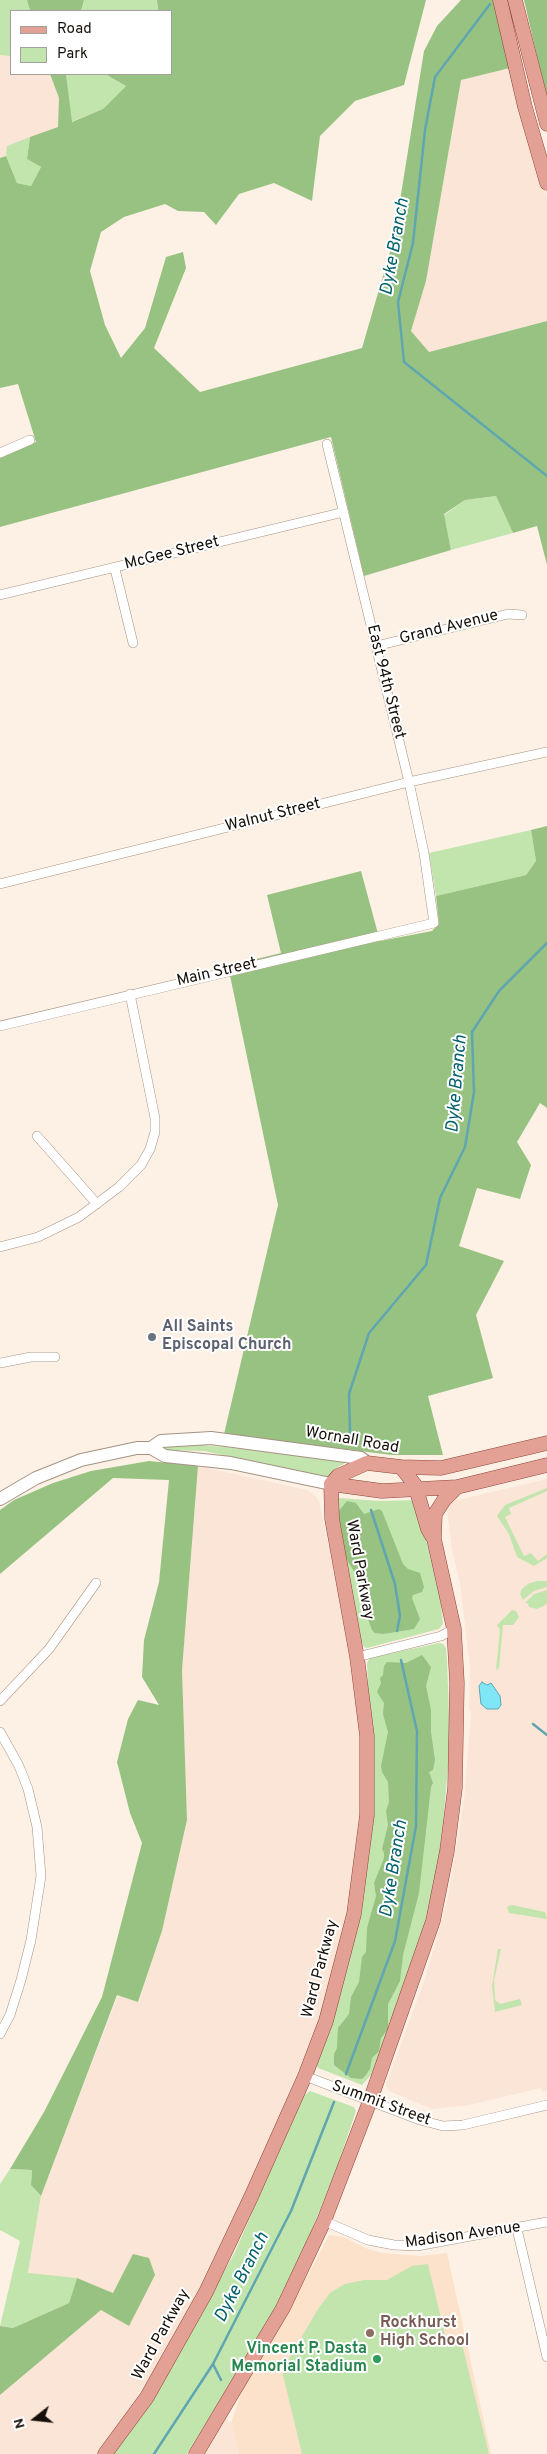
<!DOCTYPE html>
<style>
body{margin:0}
#map{position:relative;width:547px;height:2454px;overflow:hidden;background:#fdf1e6;font-family:Overpass,sans-serif}
canvas{display:block}
.legend{position:absolute;left:10px;top:10px;width:162px;height:65px;box-sizing:border-box;background:#fff;border:1px solid #a29f9d;margin:0;padding:6px 9px;list-style:none;font-size:15px;color:#17100a}
.legend li{display:flex;align-items:center;gap:10px;height:25px}
.legend b{width:25px;border:1px solid #a29f9d}
.north{position:absolute;left:10px;top:2394px;width:50px;height:50px;-webkit-text-stroke:4px #fff;paint-order:stroke;rotate:254deg;font-size:14px;font-weight:700;line-height:20px;text-align:center;color:#17100a}
.north::after{content:'';display:block;margin:auto;width:18px;height:22px;background:#17100a;clip-path:polygon(50% 0,100% 100%,50% 72%,0 100%)}
</style>
<div id="map">
<canvas width="547" height="2454"></canvas>
<ul class="legend">
<li><b style="height:6px;background:#e3a196"></b>Road</li>
<li><b style="height:14px;background:#c2e5ae"></b>Park</li>
</ul>
<div class="north">N</div>
</div>
<script>
const context = document.querySelector('canvas').getContext('2d');
context.lineJoin = 'round';
function fillPath(path, color) {
  context.fillStyle = color;
  context.fill(path, 'evenodd');
}
function poly(rows) {
  const path = new Path2D();
  for (const r of rows) {
    path.moveTo(r[0], r[1]);
    for (let i = 2; i < r.length; i += 2) path.lineTo(r[i], r[i + 1]);
  }
  return path;
}
function trace(path, color, width, dash) {
  context.strokeStyle = color;
  context.lineWidth = width;
  context.lineCap = dash ? 'butt' : 'round';
  context.setLineDash(dash || []);
  context.stroke(path);
}
function write(font, color, halo, rows, align = 'center') {
  context.font = font + ' Overpass,sans-serif';
  context.lineWidth = 4;
  context.setLineDash([]);
  context.textBaseline = 'middle';
  context.strokeStyle = halo;
  context.fillStyle = color;
  for (const [text, x, y, turn = 0] of rows) {
    context.save();
    context.translate(x, y);
    context.rotate((+turn || 0) * Math.PI / 180);
    context.textAlign = isNaN(turn) ? turn : align;
    if (halo) context.strokeText(text, 0, 0);
    context.fillText(text, 0, 0);
    context.restore();
  }
}
const commercial = poly([
 [0,0,27,0,30,11,11,11,11,74,50,74,59,98,58,127,8,146,6,156,0,158],
 [510,68,547,198,547,321,429,352,411,331,426,281,461,80],
 [198,1466,307,1490,315,1495,319,1502,347,1631,356,1691,362,1752,360,1826,352,1894,325,2005,259,2167,187,2316,150,2378,97,2454,0,2454,0,2395,101,2310,113,2293,77,2278,28,2274,41,2196,118,1995,139,2002,162,1931,187,1821,182,1670],
 [547,1479,547,2091,543,2092,541,2088,469,2105,432,2109,389,2091,386,2085,424,1981,437,1938,448,1897,464,1800,471,1713,469,1708,470,1668,460,1583,452,1550,447,1511,449,1504,454,1501],
 [225,2418,231,2423,239,2454,202,2454]
]);
const built = poly([
 [329,2235,343,2237,368,2249,383,2253,421,2256,447,2253,491,2454,239,2454,231,2423,246,2378,287,2315]
]);
const green = poly([
 [0,0,27,0,30,11,11,11,11,56,0,55],
 [84,0,157,0,158,10,160,11,81,11],
 [66,74,105,74,126,86,103,109,71,122],
 [30,137,27,159,41,167,31,186,17,183,6,156,7,146],
 [496,496,513,533,451,550,444,515,465,500],
 [531,830,536,861,526,875,436,896,429,853],
 [198,1445,225,1447,347,1462,338,1467,328,1477,323,1477,204,1451,160,1450,159,1446],
 [547,1488,547,1491,509,1508,511,1514,505,1517,524,1556,531,1553,538,1561,547,1554,547,1558,534,1566,517,1557,509,1534,497,1516,505,1505],
 [339,1498,380,1501,417,1500,441,1604,443,1624,439,1629,367,1648,364,1647,361,1641,336,1508],
 [537,1581,547,1581,547,1587,534,1591,523,1600,520,1594,522,1589,528,1584],
 [547,1590,547,1604,537,1609,529,1607,528,1603,525,1603,534,1594],
 [512,1610,516,1611,519,1617,513,1625,503,1625,499,1668,496,1670,500,1630,497,1625],
 [439,1643,443,1644,446,1648,447,1660,450,1741,441,1851,422,1936,394,2020,371,2075,362,2085,318,2068,316,2064,332,2017,357,1931,370,1848,373,1809,367,1663,370,1658],
 [512,1905,545,1912,547,1919,509,1913,507,1907],
 [498,1949,501,1949,494,1980,495,2000,500,2004,520,1999,522,2005,495,2012,492,1986],
 [310,2091,354,2107,356,2111,337,2167,309,2237,278,2306,187,2454,111,2454,213,2291,235,2252,302,2097],
 [10,2169,32,2170,31,2185,41,2196,28,2273,77,2278,69,2303,13,2328,0,2326,20,2241,0,2230,0,2184],
 [428,2264,448,2347,462,2344,489,2454,302,2454,282,2371,318,2309,330,2293,345,2284,364,2280,387,2280,412,2266]
]);
const forest = poly([
 [27,0,84,0,81,11,30,11],
 [157,0,426,0,404,85,355,101,320,136,312,201,274,183,239,194,216,225,204,212,178,211,165,204,124,217,101,232,90,271,105,325,121,358,145,328,166,257,183,252,186,268,154,348,200,392,362,348,394,238,424,51,437,26,461,0,495,0,510,68,461,80,426,281,411,331,429,352,547,321,547,565,537,526,513,533,496,496,465,500,444,514,451,550,364,576,331,437,0,527,0,458,36,442,18,384,0,388,0,158,6,156,17,183,31,186,41,167,27,159,30,137,58,127,59,98,50,74,66,74,72,122,103,109,126,86,105,74,171,74,171,11,158,10],
 [524,0,547,0,547,99],
 [547,826,547,1108,540,1103,517,1142,531,1165,520,1199,477,1188,459,1246,504,1261,476,1315,493,1378,428,1396,443,1455,392,1455,224,1434,278,1205,228,966,281,953,267,895,361,871,380,941,432,931,439,923,436,896,526,875,536,861,531,830],
 [149,1461,198,1466,182,1670,187,1820,162,1931,138,2002,117,1995,41,2196,31,2185,32,2170,10,2169,44,2112,102,1997,142,1843,130,1813,117,1762,128,1719,138,1700,159,1705,142,1677,144,1640,159,1582,169,1480,113,1478,0,1574,0,1510,14,1500,53,1483,91,1471],
 [347,1501,356,1503,364,1514,379,1509,382,1511,403,1564,408,1569,420,1573,424,1587,422,1592,413,1595,412,1598,420,1619,414,1629,383,1634,375,1633,372,1630,366,1613,370,1598,363,1590,359,1574,355,1573,347,1560,342,1541,337,1513],
 [422,1655,431,1667,426,1686,431,1710,431,1732,435,1760,433,1770,429,1772,433,1783,431,1787,419,1893,403,1955,400,1981,388,2004,388,2029,381,2038,379,2051,372,2058,370,2069,366,2075,362,2079,351,2078,334,2065,334,2054,337,2048,338,2028,349,2014,351,1997,359,1982,362,1957,366,1952,367,1928,376,1896,374,1883,384,1858,384,1853,382,1849,388,1825,386,1811,389,1802,388,1782,382,1772,381,1766,388,1732,383,1714,384,1703,377,1692,381,1683,380,1678,383,1675,384,1666,387,1662,406,1663],
 [133,2254,149,2258,155,2275,129,2326,101,2310,0,2395,0,2326,13,2328,69,2303,77,2278,113,2293]
]);
const water = poly([
 [482,1682,487,1685,491,1683,500,1696,501,1705,498,1709,487,1709,481,1704,479,1686,482,1682]
]);
const stream = poly([
 [490,4,435,77,425,130,413,243,398,302,404,362,547,476],
 [350,1432,349,1394,369,1333,426,1265,440,1198,465,1147,474,1092,472,1032,499,991,547,943],
 [371,1510,395,1584,400,1616,397,1631],
 [533,1724,547,1735],
 [346,2074,395,1941,416,1826,417,1731,401,1660],
 [213,2364,221,2380],
 [154,2454,213,2364,291,2211,334,2102]
]);
const street = poly([
 [0,453,30,440],
 [115,569,133,643],
 [0,595,344,512],
 [376,646,508,614,522,615],
 [0,884,409,782,547,752],
 [0,1026,434,923,424,853,409,782,327,444],
 [37,1136,97,1204],
 [0,1247,38,1237,79,1217,119,1187,141,1165,150,1149,155,1132,155,1118,130,994],
 [0,1363,31,1357,55,1357],
 [357,1657,441,1636,454,1629],
 [0,1701,49,1649,96,1583],
 [0,1732,19,1766,28,1789,37,1827,41,1876,31,1940,21,1980,10,2015,0,2034],
 [305,2076,420,2120,443,2126,463,2125,547,2105],
 [324,2221,368,2240,394,2245,417,2246,547,2222],
 [517,2229,547,2357]
]);
const secondary = poly([
 [151,1448,165,1456,231,1463,331,1484],
 [0,1499,36,1478,81,1460,137,1448,151,1448,161,1441,211,1438,361,1458,367,1463]
]);
const primary = poly([
 [500,0,525,107,547,183],
 [515,0,547,124],
 [401,1467,415,1485,428,1529,432,1536],
 [331,1484,382,1491,457,1487,547,1465],
 [105,2454,147,2397,206,2292,251,2197,305,2076,326,2021,354,1914,367,1815,367,1736,357,1657,332,1519,331,1484,338,1476,367,1463,401,1467,441,1468,547,1443],
 [196,2454,283,2308,324,2221,370,2101,433,1921,447,1851,455,1788,457,1683,454,1629,434,1539,435,1514,444,1500,457,1487]
]);
const markers = [
 [152,1337,5,"#6b7280"],
 [370,2333,5,"#8d6e63"],
 [377,2359,5,"#2e9e5b"]
];
const streetNames = [
 ["McGee Street",172,554,-14],
 ["Grand Avenue",449,628,-14],
 ["East 94th Street",385,682,76],
 ["Walnut Street",273,816,-14],
 ["Main Street",217,973,-13],
 ["Wornall Road",352,1441,10],
 ["Ward Parkway",359,1570,80],
 ["Ward Parkway",321,1969,-75],
 ["Summit Street",381,2104,20],
 ["Madison Avenue",463,2236,-8],
 ["Ward Parkway",162,2335,-61]
];
const worshipNames = [
 ["All Saints",162,1328],
 ["Episcopal Church",162,1346]
];
const educationNames = [
 ["Rockhurst",380,2324],
 ["High School",380,2342]
];
const leisureNames = [
 ["Vincent P. Dasta",367,2350],
 ["Memorial Stadium",367,2368]
];
const waterNames = [
 ["Dyke Branch",396,247,-80],
 ["Dyke Branch",458,1084,-85],
 ["Dyke Branch",395,1869,-81],
 ["Dyke Branch",243,2278,-63]
];
fillPath(commercial, '#fae5d6');
fillPath(built, '#fce2ca');
fillPath(green, '#c2e5ae');
fillPath(forest, '#98c281');
fillPath(water, '#7ee6f7');
trace(water, '#5fa6b0', 1);
trace(stream, '#5fa6b0', 2.5);
trace(street, '#a59281', 10);
trace(secondary, '#a59281', 14);
trace(primary, '#904538', 15);
trace(street, '#fff', 9);
trace(secondary, '#fff', 12);
trace(primary, '#e3a196', 14);
for (const [x, y, r, color] of markers) {
  const dot = new Path2D();
  dot.arc(x, y, r, 0, 2 * Math.PI);
  context.fillStyle = color;
  context.fill(dot);
  trace(dot, '#fff', 2);
}
write('16px', '#17100a', '#fff', streetNames);
write('bold 16px', '#5b616d', '#fff', worshipNames, 'left');
write('bold 16px', '#785e54', '#fff', educationNames, 'left');
write('bold 16px', '#27864d', '#fff', leisureNames, 'right');
write('italic 18px', '#00606c', '#fff', waterNames);
</script>
